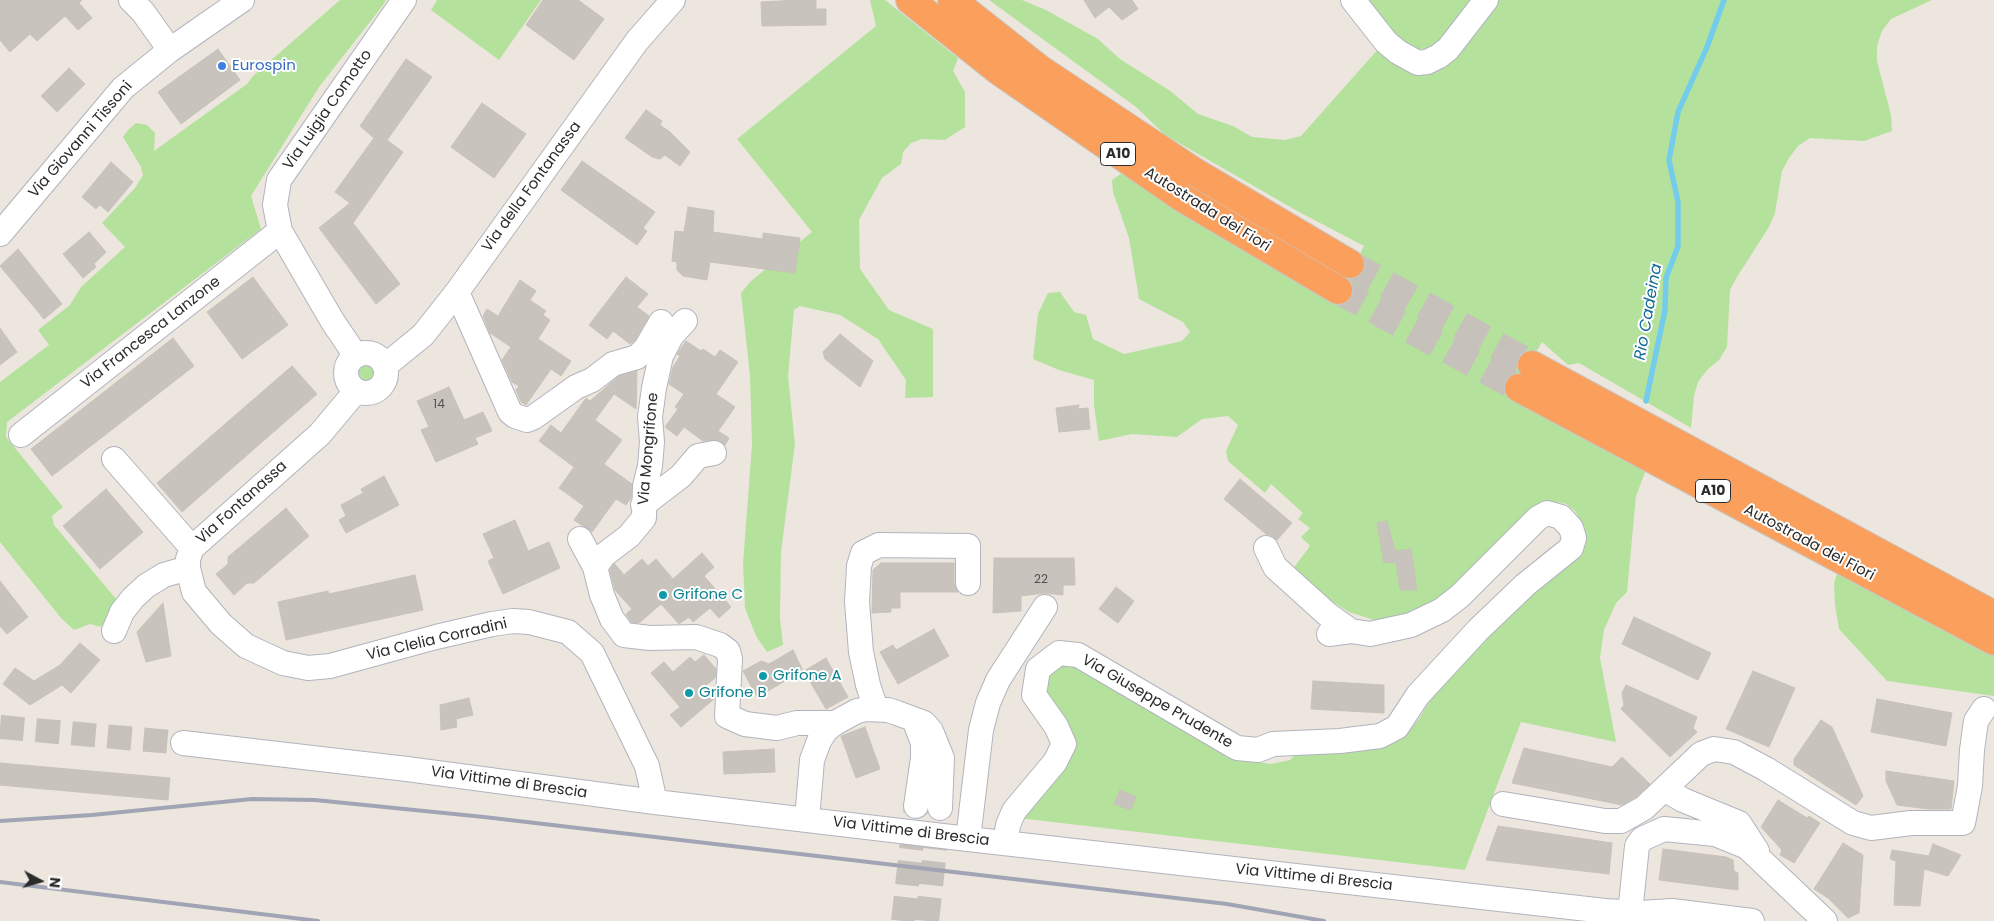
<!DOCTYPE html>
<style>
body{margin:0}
#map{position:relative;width:1994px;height:921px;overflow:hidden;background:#ede6de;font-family:Poppins,sans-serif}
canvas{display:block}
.north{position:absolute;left:15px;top:856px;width:50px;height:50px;-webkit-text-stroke:4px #fff;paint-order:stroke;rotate:96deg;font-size:14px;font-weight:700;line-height:20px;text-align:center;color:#2b2b2b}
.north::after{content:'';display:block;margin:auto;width:18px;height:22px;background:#2b2b2b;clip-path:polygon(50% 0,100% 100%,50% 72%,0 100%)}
</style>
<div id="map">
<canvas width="1994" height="921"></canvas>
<div class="north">N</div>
</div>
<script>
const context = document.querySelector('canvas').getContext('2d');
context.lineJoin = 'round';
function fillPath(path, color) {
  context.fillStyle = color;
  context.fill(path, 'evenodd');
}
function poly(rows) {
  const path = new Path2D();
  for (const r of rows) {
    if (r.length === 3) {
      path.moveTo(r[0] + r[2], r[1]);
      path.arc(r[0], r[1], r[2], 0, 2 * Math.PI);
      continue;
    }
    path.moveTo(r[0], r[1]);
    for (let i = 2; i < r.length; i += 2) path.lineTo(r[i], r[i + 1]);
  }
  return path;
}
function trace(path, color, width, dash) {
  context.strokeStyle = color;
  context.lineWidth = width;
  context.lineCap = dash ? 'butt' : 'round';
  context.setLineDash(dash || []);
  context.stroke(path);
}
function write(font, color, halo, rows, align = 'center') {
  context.font = font + ' Poppins,sans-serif';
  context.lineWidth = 4;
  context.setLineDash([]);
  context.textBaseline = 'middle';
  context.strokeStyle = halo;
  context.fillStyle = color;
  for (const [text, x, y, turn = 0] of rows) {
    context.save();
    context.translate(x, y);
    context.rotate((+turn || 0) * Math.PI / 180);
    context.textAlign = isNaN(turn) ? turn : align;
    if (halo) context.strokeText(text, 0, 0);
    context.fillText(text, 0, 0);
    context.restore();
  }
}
const green = poly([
 [340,0,386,0,384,4,319,87,251,196,261,229,7,422,6,437,63,507,52,516,54,525,117,600,101,627,90,624,74,630,61,618,0,542,0,382,49,345,38,330,70,305,81,287,125,247,102,223,135,188,143,175,141,167,123,137,128,130,136,123,147,125,155,133,154,151,247,84,253,76],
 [437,0,541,0,499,60,431,10],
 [870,0,885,0,958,58,953,71,965,92,965,127,945,140,922,139,911,143,903,152,901,164,882,178,859,220,860,269,889,310,933,329,933,397,905,398,906,380,878,339,840,315,800,306,794,310,788,376,795,444,781,552,780,618,783,645,767,652,756,636,745,608,743,563,752,445,750,376,741,293,751,281,812,232,737,139,876,26],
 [989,0,1022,0,1046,10,1098,39,1120,59,1169,90,1198,114,1233,126,1252,137,1285,140,1301,136,1379,48,1414,71,1495,0,1932,0,1891,19,1882,31,1877,46,1877,61,1891,115,1892,131,1864,141,1810,138,1798,146,1789,158,1782,171,1775,213,1769,227,1737,277,1730,290,1727,347,1719,360,1708,369,1698,382,1694,396,1691,428,1579,363,1568,365,1542,342,1510,395,1646,470,1636,496,1627,592,1616,603,1604,630,1600,658,1616,742,1521,722,1465,870,1018,818,1067,757,1044,688,1047,674,1066,662,1243,760,1271,764,1290,760,1298,752,1368,748,1393,744,1405,735,1419,719,1436,691,1526,594,1584,541,1582,523,1575,511,1566,504,1558,502,1533,508,1443,601,1397,620,1374,620,1349,612,1325,597,1292,570,1310,546,1301,537,1310,528,1298,519,1303,513,1271,484,1265,493,1228,461,1226,451,1238,425,1228,416,1202,419,1177,437,1132,434,1099,441,1094,405,1094,380,1059,370,1033,359,1038,314,1048,293,1060,292,1074,312,1086,315,1093,339,1124,354,1182,341,1190,332,1183,322,1139,299,1129,238,1113,192,1112,180,1122,173,1201,225,1294,277,1337,298,1364,246,1299,212,1165,135,1136,107],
 [1365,0,1480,0,1432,49,1418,49,1404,45,1380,21],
 [366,374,9],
 [1838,571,1994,656,1994,696,1887,681,1839,629,1835,605,1834,583]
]);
const stream = poly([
 [1646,401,1665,310,1666,278,1678,246,1678,202,1669,160,1678,112,1707,47,1724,0]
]);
const building = poly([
 [0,0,82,0,79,3,92,18,78,30,65,16,37,41,30,34,10,52,0,40,0,0],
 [543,0,578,0,604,19,574,60,526,25,543,0],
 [798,0,816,0,816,9,826,9,826,25,762,26,761,2,798,0],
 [1084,0,1132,0,1138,9,1122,20,1109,7,1095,18,1084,0],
 [218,49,240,80,181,124,158,92,218,49],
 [406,59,432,77,387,140,403,152,353,223,400,284,376,304,319,228,350,203,335,192,374,138,360,126,406,59],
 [69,68,85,84,57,112,41,96,69,68],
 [482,103,526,134,494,178,451,147,482,103],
 [646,110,662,121,660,125,670,132,690,152,680,166,665,155,660,159,652,157,625,138,646,110],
 [582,161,655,212,643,228,647,231,637,245,561,190,582,161],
 [111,162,133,182,108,212,100,205,96,209,82,197,111,162],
 [688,207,714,211,713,232,763,239,763,233,800,238,795,273,710,262,707,280,683,276,677,270,677,262,672,261,675,231,684,232,688,207],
 [89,232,106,252,94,264,96,267,83,278,63,254,89,232],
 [18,249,62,304,44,319,0,266,18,249],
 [253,277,288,325,242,359,207,312,253,277],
 [626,277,648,294,637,307,649,316,635,340,630,344,613,331,607,339,589,325,626,277],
 [520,280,536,291,530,300,546,311,543,315,550,320,538,339,571,361,561,376,551,369,526,405,521,402,516,390,519,386,512,382,502,360,511,347,490,333,483,316,487,309,498,316,520,280],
 [0,328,17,352,0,365,0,328],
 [840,334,873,361,860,387,825,359,823,352,840,334],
 [173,338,194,366,52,476,31,449,173,338],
 [686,341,701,351,703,349,715,357,720,350,738,362,716,394,735,407,718,431,729,438,725,445,718,440,703,441,684,427,677,436,665,427,678,409,675,407,684,394,669,384,673,367,680,356,677,354,686,341],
 [292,366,317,394,182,512,157,483,292,366],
 [637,371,636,409,614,394,595,420,622,440,604,464,632,484,631,498,626,505,616,499,592,532,574,520,584,506,559,488,574,467,539,441,551,425,561,433,586,398,590,401,619,376,637,371],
 [449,387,464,420,483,412,492,431,475,438,478,444,436,462,421,430,429,427,417,401,449,387],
 [1079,405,1078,409,1088,408,1090,429,1059,432,1056,408,1079,405],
 [384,476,399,505,346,533,339,520,346,516,341,505,363,493,361,489,384,476],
 [1240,479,1292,523,1277,540,1273,536,1266,534,1224,499,1240,479],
 [106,489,143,532,100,569,63,526,106,489],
 [286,508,309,536,254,583,247,583,234,595,216,574,228,564,228,557,286,508],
 [515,520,528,551,549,542,560,568,503,594,488,561,494,558,483,534,515,520],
 [1387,521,1395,551,1411,549,1417,590,1400,590,1396,562,1384,563,1377,523,1387,521],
 [702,553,714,567,704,576,731,607,719,618,710,608,693,622,689,617,679,624,661,604,639,623,631,622,626,614,632,609,615,590,610,570,613,565,615,564,624,575,642,559,648,566,656,559,673,579,702,553],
 [994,558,1074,558,1075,585,1063,585,1063,595,1045,593,1021,596,1021,611,993,613,994,558],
 [881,563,954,563,954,583,958,592,900,592,900,608,891,608,891,612,872,613,873,570,881,563],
 [415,575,423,610,286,640,278,602,328,591,329,594,415,575],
 [0,581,28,617,7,634,0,626,0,581],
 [1116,587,1134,601,1118,623,1099,609,1116,587],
 [163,603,171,656,146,662,137,632,163,603],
 [1634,617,1711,653,1698,680,1622,644,1634,617],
 [934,629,949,656,898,684,880,652,893,645,896,650,934,629],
 [80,643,100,660,71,693,62,685,30,705,3,684,15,668,34,681,60,665,80,643],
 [793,650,803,671,757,697,743,671,761,661,769,664,793,650],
 [704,655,716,669,715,678,704,687,714,699,681,727,670,715,680,707,651,673,664,662,673,672,690,657,695,662,704,655],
 [826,658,848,697,826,709,804,671,826,658],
 [1753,671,1795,688,1769,747,1726,729,1753,671],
 [1313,681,1384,685,1384,713,1311,709,1313,681],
 [1626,685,1697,717,1693,728,1697,732,1670,757,1621,709,1624,705,1622,693,1626,685],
 [469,698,473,715,456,719,457,727,441,730,440,705,469,698],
 [1877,699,1952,713,1946,746,1871,732,1877,699],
 [1821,720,1832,727,1863,796,1856,805,1794,765,1794,759,1821,720],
 [865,727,880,769,856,778,841,736,865,727],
 [1524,748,1612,767,1622,757,1650,784,1636,797,1622,805,1512,783,1524,748],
 [774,749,775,772,724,774,723,752,774,749],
 [0,763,170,778,168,800,0,785,0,763],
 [1886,771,1954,781,1951,809,1928,809,1897,805,1886,781,1886,771],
 [1120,790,1136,797,1131,810,1114,804,1120,790],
 [1778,800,1807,818,1809,816,1820,823,1794,863,1780,855,1782,850,1761,827,1778,800],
 [1498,826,1612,843,1609,874,1486,860,1498,826],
 [1843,843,1863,855,1859,913,1848,918,1828,898,1814,889,1843,843],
 [1933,844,1961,855,1948,876,1924,869,1920,906,1894,905,1896,861,1890,859,1892,850,1929,856,1933,844],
 [1663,849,1726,857,1733,860,1734,871,1738,873,1738,890,1659,880,1663,849]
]);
const minorTunnel = poly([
 [0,727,183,743],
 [903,921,916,806],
 [927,921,940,808]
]);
const highwayTunnel = poly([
 [1350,264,1532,365],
 [1338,290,1519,388]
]);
const minor = poly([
 [131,0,143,12,170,50],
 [1353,0,1386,42,1398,52,1418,63,1427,62,1439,56,1448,49,1486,0],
 [0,234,123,88,170,50,242,0],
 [457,292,510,412,515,416,527,420,534,417,576,387,592,380,613,364,637,357,646,348,661,322],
 [685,321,672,335,661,356,654,388,650,417,652,442,650,466,645,486,644,518,629,536,604,555,595,567,602,595,612,619,624,635,650,638,696,637,720,645,728,651,730,659,727,716,745,724,777,728,797,723,835,723],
 [366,373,20],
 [356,356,333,322,280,231,275,205,279,180,404,0],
 [385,366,423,335,457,292,637,41,673,0],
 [356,391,320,434,192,548,188,559,188,568,194,592,221,624,246,646,283,663,308,668,330,666,436,637,492,624,513,621,529,622,568,632,592,653,647,766,655,802],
 [21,435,280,231],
 [114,459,192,548],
 [643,505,681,476,698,456,714,453],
 [580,539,595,567],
 [1266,548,1275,567,1327,614,1351,631],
 [114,631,122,612,133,598,146,586,164,575,188,568],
 [876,709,868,685,861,652,857,602,859,566,863,553,879,545,968,546,968,583],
 [915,722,923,743,923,758,916,806],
 [183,743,407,769,655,802,968,839,1605,911,1641,913,1672,911,1752,921],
 [1664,789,1683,800,1739,823,1757,851],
 [1503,804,1605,821,1621,821,1644,808,1701,754,1714,749,1734,752,1766,769,1853,823,1871,828,1911,823,1963,823,1970,786,1972,750,1976,721,1984,709],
 [807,819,812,760,819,741,826,730,835,723,857,711,867,709,888,710,897,713,924,723,931,731,942,758,940,808],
 [968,839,981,730,988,703,998,680,1045,607],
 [1005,843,1008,825,1014,811,1055,762,1064,744,1056,726,1034,695,1038,669,1059,653,1078,655,1237,748,1258,750,1273,744,1340,741,1380,736,1397,727,1418,695,1478,630,1525,585,1571,548,1574,538,1571,528,1561,517,1547,513,1538,518,1460,596,1442,610,1411,625,1370,634,1351,631,1329,634],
 [1630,913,1637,846,1642,839,1664,829,1715,834,1747,847,1825,921]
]);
const highway = poly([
 [910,0,999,71,1181,197,1338,290],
 [952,0,1041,70,1193,171,1350,264],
 [1532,365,1994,615],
 [1519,388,1994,641]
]);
const rail = poly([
 [0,821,92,815,252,799,315,800,484,817,1227,904,1324,921],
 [0,882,318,921]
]);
const markers = [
 [222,66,5,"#3f7fe0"],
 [663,595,5,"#0f9aa8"],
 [763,676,5,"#0f9aa8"],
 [689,693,5,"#0f9aa8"]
];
const numberNames = [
 ["14",439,405],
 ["22",1041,580]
];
const shields = [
 [1118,154,35],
 [1713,491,35]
];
const shieldNames = [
 ["A10",1118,154],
 ["A10",1713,491]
];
const shopNames = [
 ["Eurospin",232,66]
];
const streetNames = [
 ["Via Luigia Comotto",328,110,-55],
 ["Via Giovanni Tissoni",81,140,-49],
 ["Via della Fontanassa",532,187,-54],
 ["Autostrada dei Fiori",1207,210,32],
 ["Via Francesca Lanzone",151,333,-38],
 ["Via Mongrifone",649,449,-85],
 ["Via Fontanassa",242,503,-42],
 ["Autostrada dei Fiori",1809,543,28],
 ["Via Clelia Corradini",437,640,-13],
 ["Via Giuseppe Prudente",1157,702,30],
 ["Via Vittime di Brescia",509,783,8],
 ["Via Vittime di Brescia",911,832,7],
 ["Via Vittime di Brescia",1314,878,6]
];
const cultureNames = [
 ["Grifone C",673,595],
 ["Grifone A",773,676],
 ["Grifone B",699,693]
];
const waterNames = [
 ["Rio Cadeina",1649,312,-80]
];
fillPath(green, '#b4e29c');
trace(stream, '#74ccec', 5.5);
fillPath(building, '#c8c3bd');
trace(building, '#c8c2b7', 1);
trace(minorTunnel, '#c6c1ba', 24, [24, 12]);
trace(highwayTunnel, '#c6c1ba', 28, [28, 14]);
trace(minor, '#b1b4be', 26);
trace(highway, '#c8c8c8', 30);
trace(minor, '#fff', 24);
trace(highway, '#faa05c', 28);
trace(rail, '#a1a4b5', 4);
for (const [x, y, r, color] of markers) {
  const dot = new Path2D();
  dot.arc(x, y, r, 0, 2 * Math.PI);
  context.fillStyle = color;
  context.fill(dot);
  trace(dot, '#fff', 2);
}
write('12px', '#525150', null, numberNames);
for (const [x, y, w] of shields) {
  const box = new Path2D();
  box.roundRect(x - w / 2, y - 11.5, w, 23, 4);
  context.fillStyle = '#fff';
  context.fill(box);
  trace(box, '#2b2b2b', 1);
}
write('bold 14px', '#2b2b2b', null, shieldNames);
write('15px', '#366cbe', '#fff', shopNames, 'left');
write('15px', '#2b2b2b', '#fff', streetNames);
write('15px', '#0d838f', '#fff', cultureNames, 'left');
write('italic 16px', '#116a9a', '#fff', waterNames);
</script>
